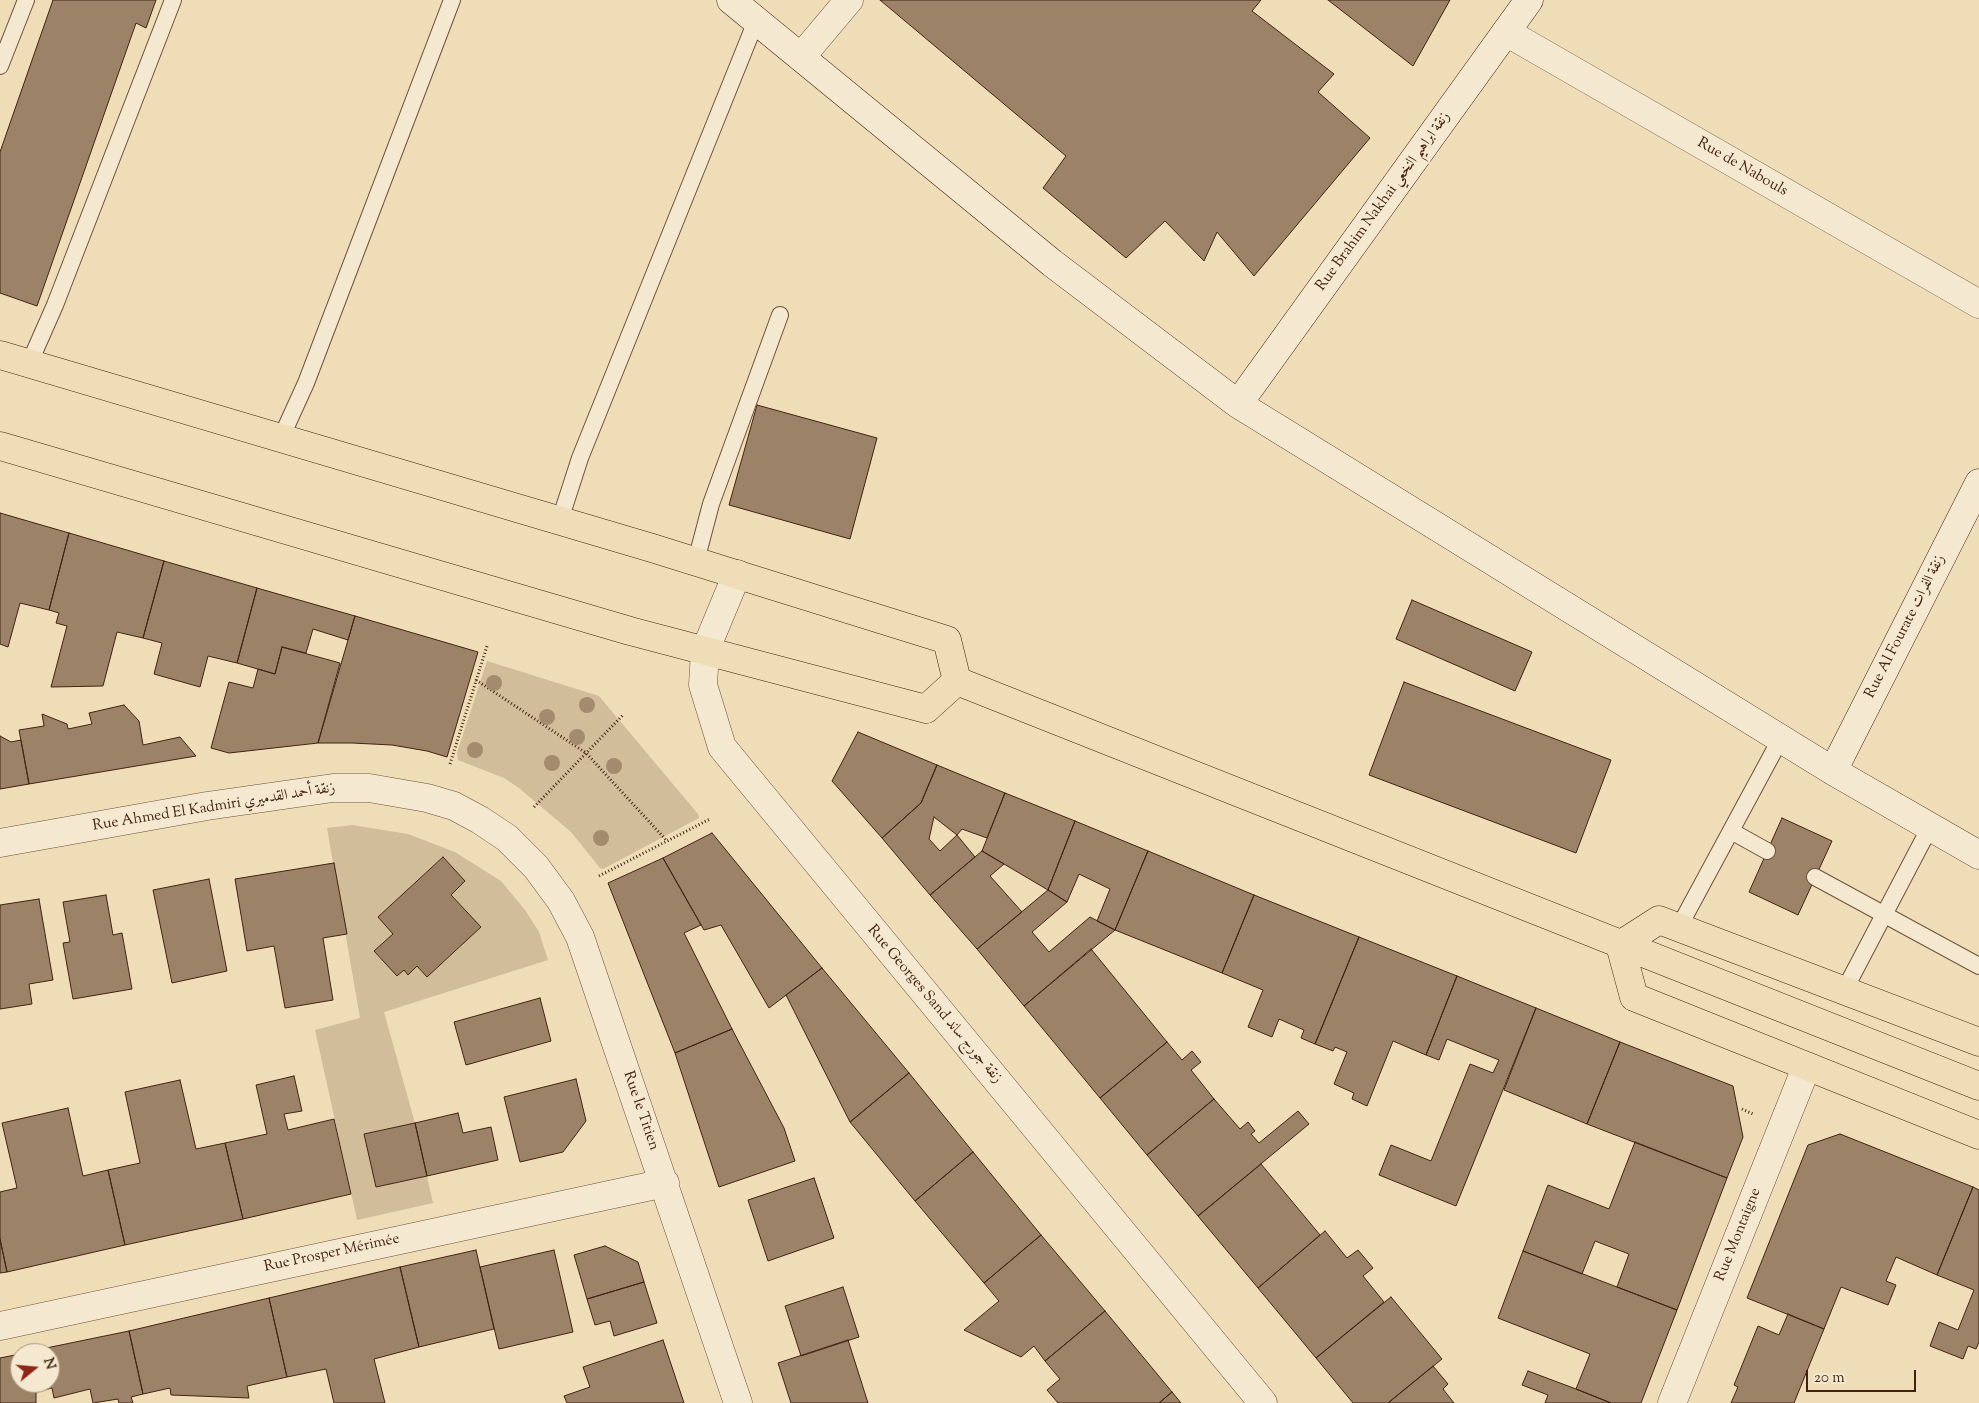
<!DOCTYPE html>
<meta charset="utf-8">
<style>
body{margin:0}
#map{position:relative;width:1979px;height:1403px;overflow:hidden;background:#eeddb6;font-family:"Sorts Mill Goudy",serif}
canvas{display:block}
.north{position:absolute;left:10px;top:1343px;width:50px;height:50px;box-sizing:border-box;background:#f4e9d0;border:1px solid #ad9984;border-radius:50%;rotate:73deg;font-size:14px;font-weight:700;line-height:20px;text-align:center;color:#432212}
.north::after{content:'';display:block;margin:auto;width:18px;height:22px;background:#8f2418;clip-path:polygon(50% 0,100% 100%,50% 72%,0 100%)}
.scale{position:absolute;left:1806px;top:1370px;width:110px;height:22px;box-sizing:border-box;border:2px solid #432212;border-top:0;padding-left:6px;font-size:15px;line-height:18px;white-space:nowrap;color:#432212;-webkit-text-stroke:4px #f4e9d0;paint-order:stroke}
</style>
<div id="map">
<canvas width="1979" height="1403"></canvas>
<div class="north">N</div>
<div class="scale">20 m</div>
</div>
<script>
const context = document.querySelector('canvas').getContext('2d');
context.lineJoin = 'round';
function fillPath(path, color) {
  context.fillStyle = color;
  context.fill(path, 'evenodd');
}
function poly(rows) {
  const path = new Path2D();
  for (const r of rows) {
    path.moveTo(r[0], r[1]);
    for (let i = 2; i < r.length; i += 2) path.lineTo(r[i], r[i + 1]);
  }
  return path;
}
function trace(path, color, width, dash) {
  context.strokeStyle = color;
  context.lineWidth = width;
  context.lineCap = dash ? 'butt' : 'round';
  context.setLineDash(dash || []);
  context.stroke(path);
}
function write(font, color, halo, rows, align = 'center') {
  context.font = font + ' "Sorts Mill Goudy",Amiri,serif';
  context.lineWidth = 4;
  context.setLineDash([]);
  context.textBaseline = 'middle';
  context.strokeStyle = halo;
  context.fillStyle = color;
  for (const [text, x, y, turn = 0] of rows) {
    context.save();
    context.translate(x, y);
    context.rotate((+turn || 0) * Math.PI / 180);
    context.textAlign = isNaN(turn) ? turn : align;
    if (halo) context.strokeText(text, 0, 0);
    context.fillText(text, 0, 0);
    context.restore();
  }
}
const green = poly([
 [487,661,599,696,698,814,699,818,603,869,600,868,571,832,519,788,504,778,458,760,457,753],
 [352,825,408,834,455,852,501,881,525,910,539,932,548,960,384,1012,415,1123,364,1134,376,1187,427,1176,433,1203,357,1220,315,1030,360,1018,327,828],
 [443,857,465,881,451,895,481,927,427,977,417,966,404,970,397,976,375,952,393,934,378,917]
]);
const building = poly([
 [53,0,156,0,146,28,136,23,37,306,0,293,0,152,53,0],
 [880,0,1261,0,1252,11,1334,74,1318,92,1370,138,1254,276,1217,232,1204,261,1165,221,1126,258,1043,188,1066,156,880,0],
 [1328,0,1450,0,1413,66,1328,0],
 [757,405,877,438,850,539,729,505,757,405],
 [0,513,69,533,49,610,20,603,8,647,0,644,0,513],
 [69,533,164,561,143,638,117,632,103,686,51,687,67,626,56,623,59,613,49,610,69,533],
 [164,561,257,588,237,663,208,656,200,687,154,674,162,643,143,638,164,561],
 [257,588,355,616,348,640,313,629,306,653,282,647,275,674,237,663,257,588],
 [1412,600,1532,652,1515,691,1396,639,1412,600],
 [355,616,478,652,447,757,427,751,392,745,352,743,318,743,355,616],
 [282,647,340,663,318,743,229,753,211,748,229,682,253,688,258,669,275,674,282,647],
 [1404,682,1611,760,1576,853,1369,775,1404,682],
 [124,705,139,721,143,745,180,737,196,756,29,784,19,730,44,726,42,714,67,724,68,729,92,724,89,713,124,705],
 [858,732,937,765,921,803,882,838,832,781,858,732],
 [0,736,11,742,21,740,29,784,0,789,0,736],
 [937,765,1005,793,987,838,962,829,957,835,975,857,930,895,882,838,921,803,937,765],
 [934,817,957,835,940,851,929,839,934,817],
 [1005,793,1075,821,1048,890,982,851,1005,793],
 [1782,818,1832,841,1798,915,1749,892,1782,818],
 [1075,821,1148,851,1115,930,1097,921,1110,889,1079,874,1067,902,1048,890,1075,821],
 [712,833,822,968,769,1008,721,925,704,930,663,858,712,833],
 [982,851,1004,864,990,876,1022,912,977,949,930,895,982,851],
 [1148,851,1254,895,1222,973,1115,930,1148,851],
 [443,857,465,881,451,895,481,927,427,977,417,966,408,975,404,970,397,976,374,951,393,934,378,917,443,857],
 [663,858,701,925,684,933,732,1029,675,1053,608,883,663,858],
 [334,863,347,934,323,938,333,1000,285,1008,274,946,247,951,235,879,334,863],
 [209,879,227,971,172,983,153,890,209,879],
 [1048,890,1067,902,1032,932,1049,952,1090,917,1115,930,1024,1006,977,949,1048,890],
 [106,895,113,935,122,933,132,989,73,999,63,943,70,942,63,902,106,895],
 [1254,895,1359,937,1315,1044,1301,1038,1304,1030,1279,1019,1272,1037,1248,1027,1263,990,1222,973,1254,895],
 [39,899,53,980,29,984,32,1004,0,1009,0,905,39,899],
 [1359,937,1457,976,1426,1055,1393,1041,1367,1106,1352,1099,1354,1093,1334,1084,1347,1052,1335,1047,1333,1051,1315,1044,1359,937],
 [1091,949,1167,1042,1100,1098,1024,1006,1091,949],
 [822,968,909,1073,850,1122,786,995,822,968],
 [1457,976,1536,1008,1456,1206,1379,1175,1391,1145,1431,1161,1470,1064,1493,1073,1499,1060,1447,1039,1439,1060,1426,1055,1457,976],
 [540,998,551,1041,466,1065,454,1022,540,998],
 [1536,1008,1620,1042,1587,1124,1504,1090,1536,1008],
 [732,1029,784,1128,795,1161,719,1187,675,1053,732,1029],
 [1167,1042,1182,1060,1192,1051,1201,1062,1191,1070,1214,1099,1147,1155,1100,1098,1167,1042],
 [1620,1042,1733,1086,1743,1137,1727,1178,1587,1124,1620,1042],
 [909,1073,973,1152,915,1201,850,1122,909,1073],
 [294,1076,302,1111,284,1114,288,1130,334,1119,351,1194,243,1219,225,1143,267,1134,256,1085,294,1076],
 [576,1079,586,1121,563,1152,520,1162,504,1097,576,1079],
 [180,1080,196,1149,225,1143,243,1219,125,1245,108,1170,140,1163,125,1092,180,1080],
 [1214,1099,1240,1129,1248,1122,1255,1131,1251,1134,1259,1143,1298,1111,1309,1124,1198,1216,1147,1155,1214,1099],
 [68,1108,83,1176,108,1170,125,1245,7,1272,0,1239,0,1192,17,1188,2,1123,68,1108],
 [458,1113,463,1133,491,1127,498,1160,427,1176,415,1123,458,1113],
 [415,1123,427,1176,376,1187,364,1134,415,1123],
 [1840,1134,1973,1187,1937,1275,1896,1257,1886,1281,1896,1285,1888,1305,1841,1287,1824,1329,1747,1298,1808,1145,1840,1134],
 [1635,1142,1727,1178,1677,1310,1617,1287,1629,1254,1595,1241,1582,1274,1523,1251,1548,1185,1609,1209,1635,1142],
 [973,1152,1041,1235,984,1283,915,1201,973,1152],
 [1261,1164,1320,1235,1258,1288,1198,1216,1261,1164],
 [814,1178,834,1238,768,1261,748,1200,814,1178],
 [1973,1187,1979,1190,1979,1342,1976,1349,1968,1346,1963,1359,1930,1346,1939,1322,1958,1330,1974,1290,1937,1275,1973,1187],
 [1325,1231,1347,1258,1358,1250,1373,1268,1363,1276,1384,1302,1316,1358,1258,1288,1325,1231],
 [1041,1235,1105,1311,1045,1361,1034,1346,1021,1357,964,1330,999,1301,984,1283,1041,1235],
 [0,1239,7,1272,0,1273,0,1239],
 [605,1246,638,1262,644,1282,587,1299,574,1255,605,1246],
 [476,1250,494,1329,419,1347,400,1267,476,1250],
 [554,1250,573,1332,499,1349,480,1267,554,1250],
 [1523,1251,1677,1310,1641,1403,1611,1403,1576,1389,1590,1354,1498,1318,1523,1251],
 [400,1267,419,1347,374,1359,385,1403,334,1403,326,1369,287,1377,269,1298,400,1267],
 [644,1282,657,1323,614,1336,610,1321,595,1325,587,1299,644,1282],
 [843,1287,859,1337,801,1356,785,1306,843,1287],
 [1391,1297,1442,1359,1388,1403,1353,1403,1316,1358,1391,1297],
 [269,1298,287,1377,247,1386,249,1398,171,1395,170,1388,143,1394,129,1331,269,1298],
 [1105,1311,1172,1392,1159,1403,1058,1403,1047,1390,1060,1379,1045,1361,1105,1311],
 [1788,1314,1824,1329,1794,1403,1731,1403,1738,1387,1734,1385,1758,1326,1779,1335,1788,1314],
 [129,1331,143,1394,131,1397,133,1403,119,1403,118,1399,93,1403,90,1389,54,1398,52,1388,36,1392,36,1403,0,1403,0,1358,20,1354,20,1383,50,1383,50,1353,22,1353,129,1331],
 [663,1340,684,1403,567,1403,564,1396,590,1387,583,1367,663,1340],
 [848,1340,868,1403,791,1403,778,1363,848,1340],
 [1433,1366,1448,1384,1443,1389,1454,1403,1388,1403,1433,1366],
 [1528,1371,1576,1389,1611,1403,1545,1403,1548,1395,1522,1385,1528,1371],
 [1172,1392,1181,1403,1159,1403,1172,1392]
]);
const path = poly([
 [476,680,586,753,667,841],
 [450,764,487,646],
 [534,807,623,715],
 [599,876,710,819],
 [1742,1109,1753,1114]
]);
const lane = poly([
 [0,66,26,0],
 [29,364,55,305,173,0],
 [281,438,306,383,452,0],
 [560,520,580,458,756,21],
 [696,561,711,504,780,315],
 [1731,831,1767,851],
 [1815,877,1979,966],
 [1679,927,1781,738],
 [1844,991,1930,827]
]);
const street = poly([
 [1506,32,1979,304],
 [801,57,849,0],
 [737,574,705,651,703,685,722,747,1263,1403],
 [0,843,207,806,333,788,369,788,427,798,454,806,480,820,507,838,536,867,561,901,580,937,738,1403],
 [0,1326,665,1183],
 [1672,1403,1806,1068]
]);
const secondary = poly([
 [731,0,1052,263,1238,404,1833,771,1979,855],
 [1238,404,1529,0],
 [1833,771,1979,483]
]);
const primary = poly([
 [0,355,652,548,947,640,957,681],
 [0,446,630,631,926,709,957,681],
 [957,681,1979,1086],
 [1620,945,1634,997,1979,1135],
 [1620,945,1659,920,1979,1042]
]);
const trees = [
 [494,683],
 [587,705],
 [547,717],
 [577,737],
 [475,750],
 [552,763],
 [614,766],
 [601,838]
];
const streetNames = [
 ["Rue de Nabouls",1742,168,30],
 ["Rue Brahim Nakhai زنقة ابراهيم النخعي",1384,202,-54],
 ["Rue Al Fourate زنقة الفرات",1906,627,-63],
 ["Rue Ahmed El Kadmiri زنقة أحمد القدميري",214,808,-9],
 ["Rue Georges Sand زنقة جورج ساند",934,1005,50],
 ["Rue le Titien",640,1111,71],
 ["Rue Montaigne",1739,1235,-68],
 ["Rue Prosper Mérimée",332,1254,-12]
];
fillPath(green, '#d1bd9a');
fillPath(building, '#9c8367');
trace(building, '#432212', 1);
trace(lane, '#6e513b', 18);
trace(street, '#6e513b', 29);
trace(secondary, '#432212', 29);
trace(primary, '#432212', 29);
trace(path, '#432212', 3, [1, 2.5]);
trace(lane, '#f4e9d0', 16);
trace(street, '#f4e9d0', 28);
trace(secondary, '#f4e9d0', 28);
trace(primary, '#eeddb6', 28);
context.fillStyle = '#a38c6e';
for (const [x, y] of trees) {
  context.beginPath();
  context.arc(x, y, 8, 0, 2 * Math.PI);
  context.fill();
}
write('15px', '#432212', '#f4e9d0', streetNames);
</script>
